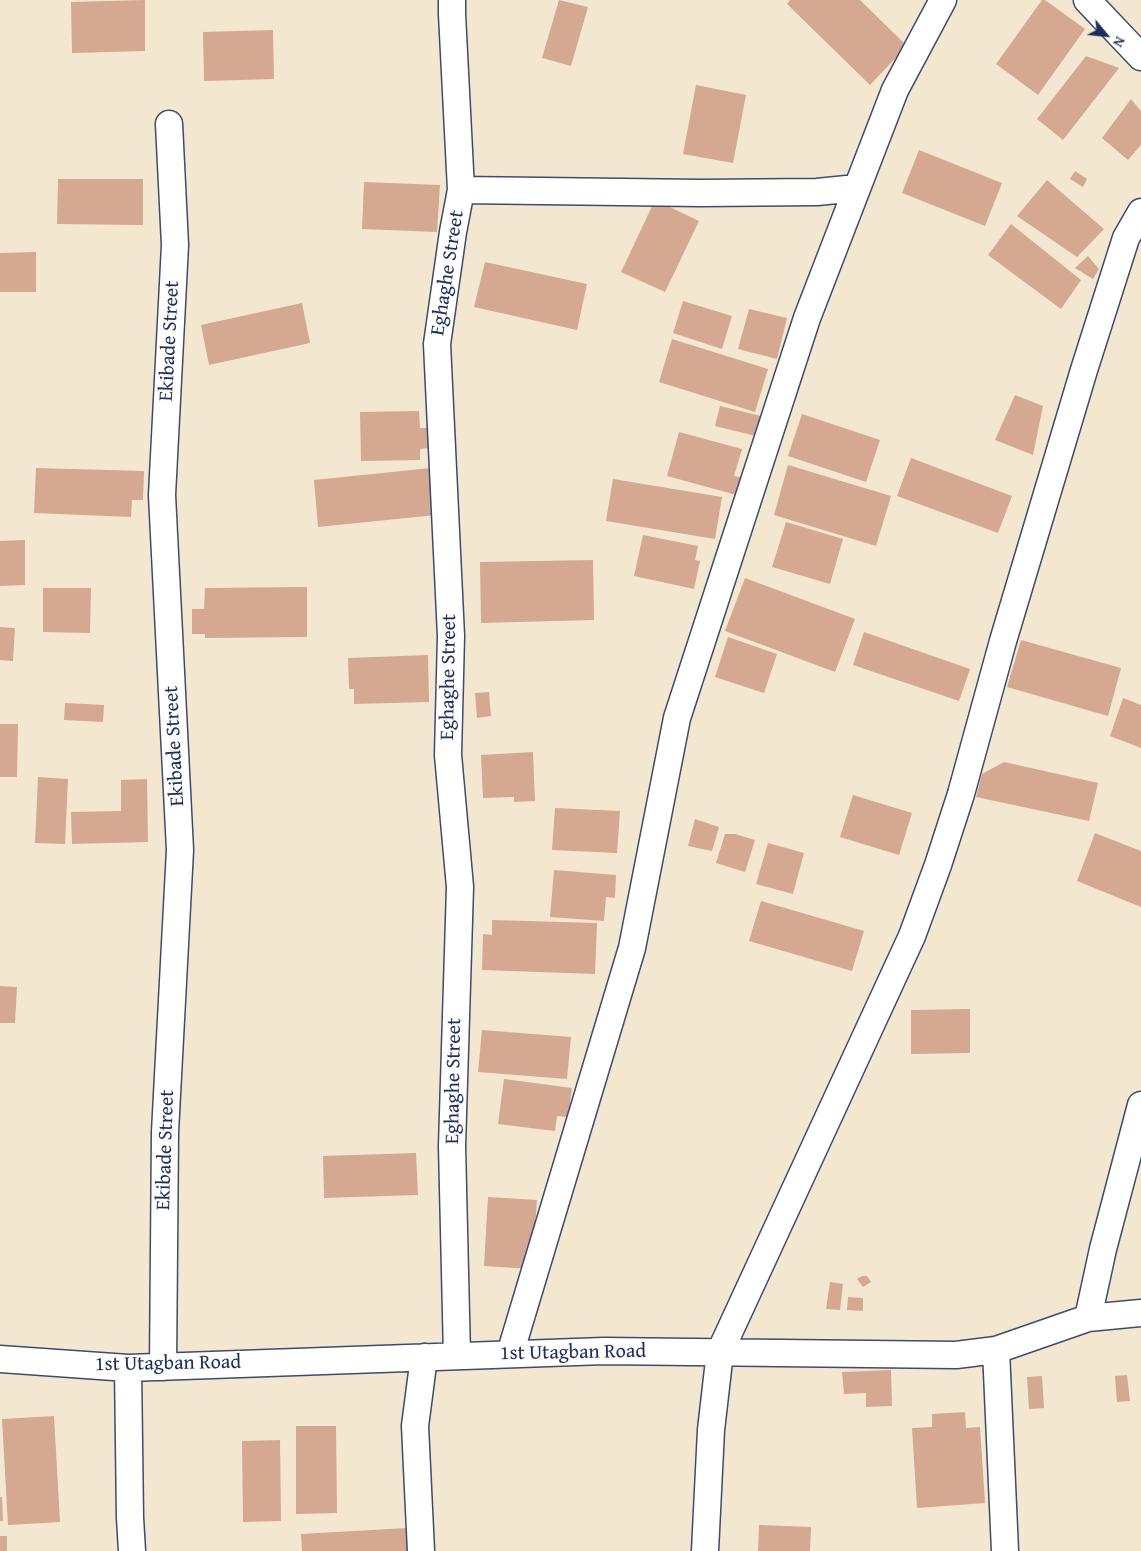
<!DOCTYPE html>
<style>
body{margin:0}
#map{position:relative;width:1141px;height:1551px;overflow:hidden;background:#f4e7d0;font-family:"Gentium Book Plus",serif}
canvas{display:block}
.north{position:absolute;left:1081px;top:10px;width:50px;height:50px;-webkit-text-stroke:4px #fdfcf7;paint-order:stroke;rotate:118deg;font-size:14px;font-weight:700;line-height:20px;text-align:center;color:#1b2f5e}
.north::after{content:'';display:block;margin:auto;width:18px;height:22px;background:#1b2f5e;clip-path:polygon(50% 0,100% 100%,50% 72%,0 100%)}
</style>
<div id="map">
<canvas width="1141" height="1551"></canvas>
<div class="north">N</div>
</div>
<script>
const context = document.querySelector('canvas').getContext('2d');
context.lineJoin = 'round';
function fillPath(path, color) {
  context.fillStyle = color;
  context.fill(path, 'evenodd');
}
function poly(rows) {
  const path = new Path2D();
  for (const r of rows) {
    path.moveTo(r[0], r[1]);
    for (let i = 2; i < r.length; i += 2) path.lineTo(r[i], r[i + 1]);
  }
  return path;
}
function trace(path, color, width, dash) {
  context.strokeStyle = color;
  context.lineWidth = width;
  context.lineCap = dash ? 'butt' : 'round';
  context.setLineDash(dash || []);
  context.stroke(path);
}
function write(font, color, halo, rows, align = 'center') {
  context.font = font + ' "Gentium Book Plus",serif';
  context.lineWidth = 4;
  context.setLineDash([]);
  context.textBaseline = 'middle';
  context.strokeStyle = halo;
  context.fillStyle = color;
  for (const [text, x, y, turn = 0] of rows) {
    context.save();
    context.translate(x, y);
    context.rotate((+turn || 0) * Math.PI / 180);
    context.textAlign = isNaN(turn) ? turn : align;
    if (halo) context.strokeText(text, 0, 0);
    context.fillText(text, 0, 0);
    context.restore();
  }
}
const building = poly([
 [145,0,145,51,72,53,71,2],
 [559,0,588,7,571,66,542,58],
 [790,0,860,0,907,46,870,85,787,4],
 [1042,0,1045,0,1085,29,1038,95,996,64],
 [273,30,274,79,204,81,203,32],
 [1086,56,1119,68,1063,140,1037,119],
 [696,85,746,95,733,163,683,154],
 [1131,99,1141,111,1141,145,1128,160,1102,138],
 [919,150,1002,183,985,226,902,193],
 [1075,171,1087,179,1083,187,1070,179],
 [58,179,143,179,143,225,57,224],
 [1047,180,1104,229,1077,257,1017,216],
 [364,182,440,185,437,232,362,229],
 [655,200,699,221,665,292,621,272],
 [1011,224,1081,280,1061,309,988,255],
 [36,252,36,292,0,292,0,253],
 [1088,256,1099,269,1093,279,1075,268],
 [485,262,587,284,577,330,474,307],
 [683,301,732,316,722,349,673,333],
 [302,303,310,343,209,365,201,325],
 [749,309,787,318,777,359,738,349],
 [672,339,768,369,755,412,659,382],
 [1015,395,1043,406,1033,455,995,440],
 [720,406,765,417,760,437,715,426],
 [419,411,420,428,431,428,432,448,420,449,420,460,361,461,360,412],
 [802,414,880,440,866,482,788,456],
 [679,432,742,449,734,476,745,478,740,496,667,476],
 [911,458,1012,496,998,533,897,496],
 [788,465,891,496,876,546,774,515],
 [36,468,144,471,143,500,132,500,131,517,34,513],
 [431,468,436,515,318,527,314,480],
 [613,479,722,497,715,539,606,521],
 [786,522,843,539,830,584,772,567],
 [643,535,698,546,695,560,700,561,694,589,634,576],
 [25,540,25,585,0,586,0,541],
 [593,560,594,620,481,623,480,562],
 [745,578,855,619,835,672,725,631],
 [307,587,307,637,205,638,205,634,192,634,192,609,204,609,205,588],
 [43,588,91,588,90,633,43,632],
 [0,627,15,628,13,661,0,660],
 [864,632,970,669,959,701,853,665],
 [728,637,777,654,764,693,715,677],
 [1021,640,1121,668,1108,716,1007,687],
 [428,655,429,702,354,704,354,689,349,689,348,658],
 [489,692,491,716,477,718,475,693],
 [1123,698,1141,705,1141,748,1110,736],
 [65,703,104,705,103,722,64,720],
 [0,724,18,724,17,777,0,777],
 [533,752,535,801,514,802,514,797,483,798,481,755],
 [1004,762,1098,783,1089,821,976,797,982,774],
 [38,777,68,779,65,844,35,843],
 [147,779,148,842,72,844,71,812,121,811,121,780],
 [853,795,912,813,899,855,840,837],
 [555,808,620,811,617,853,552,850],
 [695,819,719,827,712,851,688,846],
 [1095,833,1141,851,1141,907,1077,881],
 [725,834,735,834,755,840,745,872,716,863],
 [768,843,804,853,793,894,756,884],
 [554,870,616,875,615,898,606,897,604,921,550,917],
 [761,901,864,931,852,971,749,941],
 [492,920,597,923,595,974,482,970,483,934,492,935],
 [0,986,17,987,15,1023,0,1023],
 [970,1009,970,1053,911,1054,911,1010],
 [482,1030,571,1037,567,1079,478,1072],
 [504,1079,572,1088,568,1117,557,1116,555,1131,498,1124],
 [416,1153,418,1195,324,1198,323,1156],
 [488,1197,537,1200,532,1269,484,1266],
 [862,1276,867,1276,871,1282,863,1287,857,1279],
 [830,1282,843,1284,840,1310,826,1309],
 [848,1297,863,1298,863,1311,847,1310],
 [891,1370,892,1406,866,1407,866,1393,844,1394,842,1372],
 [1127,1375,1130,1401,1117,1402,1115,1376],
 [1042,1376,1044,1408,1029,1409,1027,1377],
 [965,1412,966,1428,980,1427,985,1503,917,1508,912,1428,932,1427,932,1414],
 [54,1416,60,1522,8,1525,2,1419],
 [296,1426,336,1426,337,1513,296,1514],
 [280,1440,281,1521,243,1522,242,1441],
 [0,1497,2,1497,3,1521,0,1521],
 [759,1525,811,1527,810,1551,758,1551],
 [407,1528,410,1551,302,1551,301,1534],
 [0,1536,7,1536,7,1551,0,1551]
]);
const minor = poly([
 [452,0,452,14,461,190,453,232,437,344,451,636,448,755,460,887,452,1146,457,1356],
 [1087,0,1141,57],
 [461,190,701,193,817,192,857,188],
 [1088,1318,1103,1249,1141,1105],
 [996,1350,1005,1551],
 [510,1354,632,948,677,718,807,318,895,90,943,0],
 [0,1359,128,1368,604,1351,956,1355,996,1350,1088,1318,1141,1313],
 [163,1367,165,1132,180,850,162,495,175,245,169,124],
 [128,1368,130,1518,132,1551],
 [421,1551,415,1426,424,1357],
 [705,1551,711,1430,720,1352,912,936,938,865,961,794,1003,641,1084,370,1126,238,1141,212]
]);
const streetNames = [
 ["Eghaghe Street",448,273,-81],
 ["Ekibade Street",170,341,-87],
 ["Eghaghe Street",449,677,-89],
 ["Ekibade Street",175,746,-93],
 ["Eghaghe Street",454,1081,-89],
 ["Ekibade Street",166,1150,-88],
 ["1st Utagban Road",573,1353,-1],
 ["1st Utagban Road",168,1364,-1]
];
fillPath(building, '#d4a891');
trace(minor, '#3c4b6f', 29);
trace(minor, '#fff', 26);
write('20px', '#1b2f5e', '#fdfcf7', streetNames);
</script>
